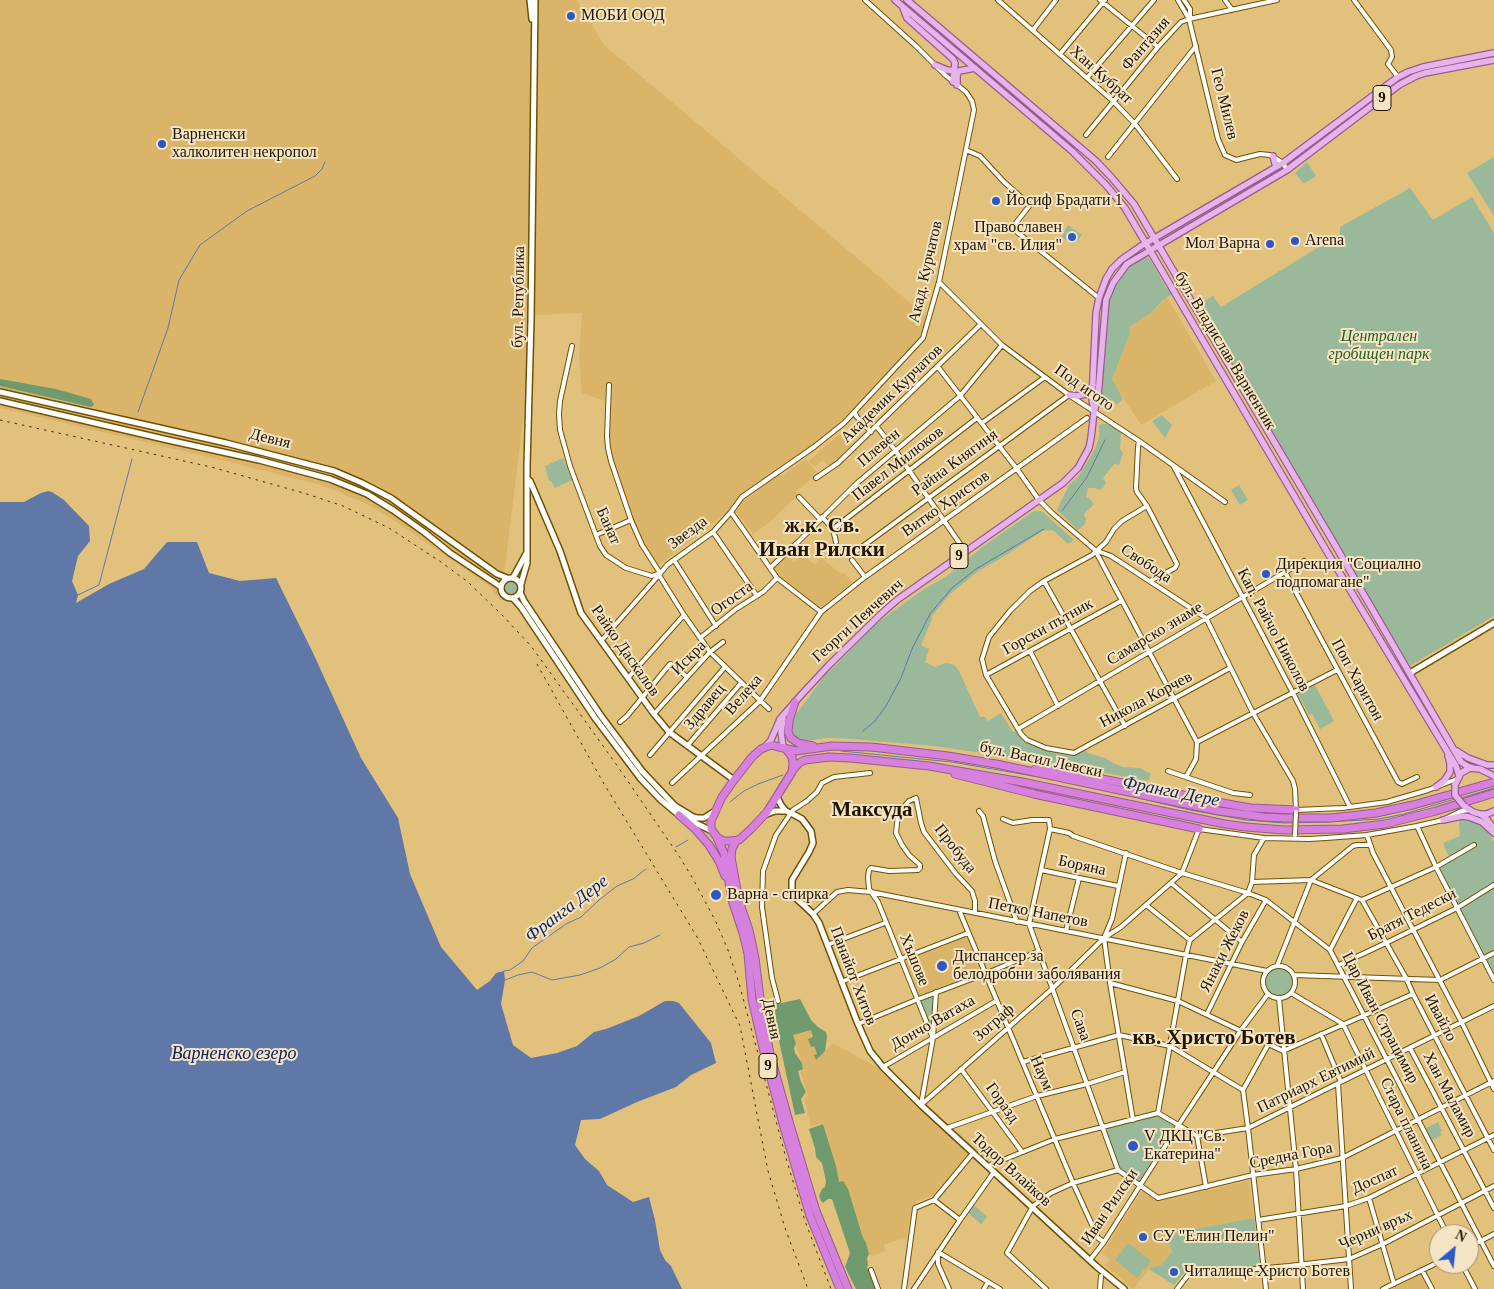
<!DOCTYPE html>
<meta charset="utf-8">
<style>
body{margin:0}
#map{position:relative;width:1494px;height:1289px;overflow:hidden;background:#e2c17c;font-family:Georgia,serif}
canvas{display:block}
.north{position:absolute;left:1429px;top:1224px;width:50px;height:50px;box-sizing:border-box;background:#f5e4c3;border:1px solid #a19175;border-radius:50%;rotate:28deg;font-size:14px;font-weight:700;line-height:20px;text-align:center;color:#221500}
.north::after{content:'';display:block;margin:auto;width:18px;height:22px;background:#2c58c7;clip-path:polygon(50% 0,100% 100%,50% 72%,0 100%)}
</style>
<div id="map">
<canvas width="1494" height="1289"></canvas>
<div class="north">N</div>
</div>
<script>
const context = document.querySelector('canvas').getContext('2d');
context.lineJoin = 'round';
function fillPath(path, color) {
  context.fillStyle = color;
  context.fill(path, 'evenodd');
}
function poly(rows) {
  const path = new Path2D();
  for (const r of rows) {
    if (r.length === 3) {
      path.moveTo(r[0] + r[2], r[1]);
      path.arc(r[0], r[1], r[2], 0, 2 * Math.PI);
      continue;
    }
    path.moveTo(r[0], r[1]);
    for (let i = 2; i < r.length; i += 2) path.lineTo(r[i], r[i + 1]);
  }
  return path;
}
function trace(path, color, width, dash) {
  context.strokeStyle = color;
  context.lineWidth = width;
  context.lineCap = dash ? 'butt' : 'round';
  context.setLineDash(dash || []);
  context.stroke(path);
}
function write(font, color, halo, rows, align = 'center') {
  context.font = font + ' Georgia,serif';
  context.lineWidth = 4;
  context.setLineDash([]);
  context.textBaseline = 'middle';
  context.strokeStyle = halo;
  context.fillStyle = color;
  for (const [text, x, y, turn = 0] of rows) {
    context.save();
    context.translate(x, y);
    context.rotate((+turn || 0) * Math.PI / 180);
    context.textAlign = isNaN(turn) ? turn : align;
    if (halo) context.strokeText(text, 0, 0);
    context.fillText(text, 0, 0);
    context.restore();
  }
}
const built = poly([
 [0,0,577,0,604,45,927,317,919,341,875,387,831,431,655,568,640,546,627,516,606,454,605,401,582,393,579,356,582,313,536,315,501,600,488,585,392,519,367,504,321,485,217,459,0,408],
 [1167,297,1216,381,1141,425,1112,380,1130,334,1129,327,1152,312],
 [839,434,851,447,829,467,823,460,815,467,809,461],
 [806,459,818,474,796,491,796,497,769,523,753,534,734,509,775,476,783,475],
 [801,555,815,564,820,557,840,573,843,573,853,582,820,608,778,575,772,567,786,556,794,563],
 [966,936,980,971,918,996,903,961],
 [811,1029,813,1037,809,1039,814,1046,817,1054,814,1055,816,1060,833,1043,880,1069,899,1090,969,1154,932,1196,921,1200,916,1201,916,1205,912,1206,906,1239,898,1240,884,1245,885,1251,872,1256,869,1254,866,1243,839,1182,836,1166,823,1123,811,1126,804,1098,808,1096,800,1070,803,1069,802,1063,793,1035],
 [1249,1181,1254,1218,1178,1232,1172,1252,1161,1265,1151,1267,1133,1289,1105,1265,1110,1260,1102,1253,1142,1191,1158,1201],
 [1421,1272,1430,1289,1389,1289]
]);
const green = poly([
 [1494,157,1494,216,1467,173],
 [1307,162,1316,176,1305,183,1303,183,1295,173],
 [1410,188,1433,220,1472,197,1494,233,1494,616,1410,666,1229,361,1232,359,1231,352,1202,302,1213,296,1221,307,1340,234,1340,227],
 [1068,225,1082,235,1076,242,1072,244,1061,237],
 [1145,254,1151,261,1165,286,1172,294,1162,301,1152,312,1129,327,1130,334,1112,379,1123,399,1117,405,1113,400,1110,402,1098,396,1106,300,1121,271],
 [1162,415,1172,425,1165,438,1152,421],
 [1101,424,1106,424,1113,426,1121,433,1120,449,1123,453,1119,465,1114,464,1103,478,1106,482,1103,488,1098,490,1095,488,1088,488,1086,497,1090,499,1094,504,1084,514,1086,520,1085,524,1078,530,1057,510,1069,485,1078,477,1091,456,1096,447,1099,437,1099,426],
 [563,458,572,480,555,488,551,481,549,481,545,466],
 [1239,485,1248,500,1240,505,1231,490],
 [1034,511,1041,511,1044,513,1074,540,1068,544,1054,531,1051,530,1046,531,1044,530,998,560,978,571,950,594,931,617,932,619,921,645,929,649,925,662,935,667,946,663,952,664,955,666,959,671,980,717,985,717,988,721,1001,713,1013,732,1018,729,1034,744,1073,753,1083,748,1088,753,1105,758,1115,764,1123,767,1140,768,1149,773,1151,774,1148,781,1070,766,934,746,852,739,826,738,805,741,795,736,791,728,796,714,823,678,877,623,924,589,947,576,985,545],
 [511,588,7],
 [1315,685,1334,721,1320,729,1312,714,1309,715,1298,694],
 [1459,820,1465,820,1477,824,1485,829,1490,835,1494,843,1494,980,1436,867,1450,859,1443,843,1460,836],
 [1279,982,16],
 [936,992,933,1038,916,1000],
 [1158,1113,1178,1126,1140,1185,1121,1172,1103,1126],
 [1438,1122,1442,1131,1440,1132,1442,1135,1432,1140,1426,1128],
 [974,1205,987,1217,981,1224,968,1213],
 [1254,1218,1260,1266,1190,1272,1189,1267,1174,1285,1149,1269,1151,1267,1161,1265,1172,1252,1169,1242,1178,1232],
 [1128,1243,1151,1261,1137,1278,1115,1260]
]);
const forest = poly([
 [0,379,56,389,91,399,94,405,91,407,0,386],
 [800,999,811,1020,818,1027,826,1032,827,1037,825,1051,816,1060,814,1055,817,1054,814,1046,811,1047,808,1039,813,1037,811,1030,793,1035,796,1044,794,1048,795,1053,802,1063,803,1069,798,1071,801,1082,806,1092,801,1099,805,1113,795,1115,777,1031,775,1009,777,1004],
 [823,1124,836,1166,839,1182,843,1181,848,1189,862,1235,866,1243,869,1254,867,1258,868,1265,867,1268,871,1273,877,1289,856,1289,845,1267,850,1253,832,1199,828,1199,823,1203,821,1201,819,1196,822,1189,825,1187,826,1181,822,1163,816,1157,815,1148,809,1129]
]);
const water = poly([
 [48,491,52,492,64,500,89,526,90,541,78,556,72,581,78,595,76,603,109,584,144,569,167,542,197,542,209,573,240,581,276,578,313,653,361,758,398,818,410,874,441,947,477,990,490,981,496,973,504,971,505,980,501,1004,513,1045,531,1058,557,1053,577,1046,594,1032,606,1029,639,1016,665,1001,673,1001,679,1003,711,1043,716,1063,691,1075,676,1087,637,1102,600,1119,581,1120,575,1145,585,1159,599,1171,607,1185,633,1202,649,1197,655,1220,660,1250,665,1260,671,1266,682,1289,0,1289,0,502,24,502,41,493]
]);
const stream = poly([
 [138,412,168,328,179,280,200,245,247,211,315,176,322,169,325,162],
 [1062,511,1087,477,1105,440],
 [78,595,99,585,132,459],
 [863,731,875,721,886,706,901,678,912,649,930,614,951,589,976,569,1044,529],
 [841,751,952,762,1045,778],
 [1100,789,1190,810,1246,820,1284,823,1328,822,1379,819,1404,814,1455,799],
 [1461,798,1494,788],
 [730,802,744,791,758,784,783,775],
 [676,847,688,840],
 [504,971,510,970,523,961,532,948,566,924,581,917,599,900,617,886,633,879,646,869],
 [505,980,518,975,532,972,552,980,580,975,600,968,616,959,629,947,644,943,660,935]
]);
const street = poly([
 [998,0,1113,101,1135,124,1177,179],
 [1100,0,1158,47],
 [1178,0,1189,19,1218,139,1225,155,1236,160,1260,154,1270,155,1283,163,1287,170],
 [1184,0,1190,9,1190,17],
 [1225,0,1232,10],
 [1354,0,1391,50,1392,57,1388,64,1398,77],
 [1033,30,1056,0],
 [1060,54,1105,0],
 [1087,78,1154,0],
 [1086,135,1158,47,1181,22,1189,19,1277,0],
 [966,150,980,156,1004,182,1030,205,1012,228,1099,298],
 [1108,157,1196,46],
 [939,282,1002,345,1069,395,1139,441,1225,502],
 [572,346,560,401,559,414,560,430,570,466,600,546,606,555,626,568,652,576,660,573,642,545,631,520,611,461,608,448,607,436,609,385],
 [938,367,1017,469,1039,500,1052,513,1095,550,1111,556,1206,618,1253,713,1293,781,1295,789,1296,810],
 [855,412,856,416,871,432],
 [982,423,1045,377],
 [877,427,895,450,965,551],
 [1139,441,1138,447,1136,488,1137,492,1147,506,1177,564,1175,568,1150,581],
 [1173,465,1293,693,1350,807],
 [816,478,838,463,981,324],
 [799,497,820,519],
 [1147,506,1122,521,1114,529,1106,542,1092,555,1044,581,1030,591,1010,611,989,637,982,659,986,675,1021,734,1027,740,1046,748,1074,753,1230,668],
 [731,512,777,578,821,612],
 [822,517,833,529,836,542],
 [833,529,977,418],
 [713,532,757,596],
 [596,535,631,520],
 [1095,550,1197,742,1196,759,1186,777],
 [855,552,1069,395],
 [674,560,716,626],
 [852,560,865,577],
 [770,568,799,541,856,484,960,396,1002,345],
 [1285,572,1398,782,1402,784,1417,777],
 [1044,581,1125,726],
 [700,638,736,609,763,592,777,578],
 [602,640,659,575],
 [1030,651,1058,706],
 [986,675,1121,601],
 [628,678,684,615],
 [769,709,710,652,684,615,659,575,667,565,713,532,731,512,742,497,814,447,844,423,923,338,939,282,974,110,972,101,966,92,945,75,916,46,865,0],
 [654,714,710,652,723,642],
 [620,722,627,716,670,664,673,665,687,677],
 [1018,729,1304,561],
 [1197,742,1337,670],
 [687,746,741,683],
 [650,755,725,667],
 [1168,771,1233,793,1250,795],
 [672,783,760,701,821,612,865,577,1087,418],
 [1296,810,1342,808,1387,802,1428,790,1457,779],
 [979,811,983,816,995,861,1017,922],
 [1003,819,1013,823,1032,820,1049,820,1050,829,1029,924,1118,1170,1158,1198,1253,1175,1296,1169,1342,1158,1494,1081],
 [1417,826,1436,867,1494,980],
 [1050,829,1069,833,1073,836,1182,873,1248,893,1266,900,1330,950,1494,1266],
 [1367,835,1373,853,1462,1023,1494,1089],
 [1126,853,1112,919,1104,938,1110,983,1133,1120],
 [1041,870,1118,886],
 [1252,882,1311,880,1357,898],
 [1171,883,1242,942],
 [1362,900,1406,978,1413,994,1494,1150],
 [1146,905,1190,940],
 [959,910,1073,1183,1098,1238,1104,1242],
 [813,914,837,892,848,890,871,892,1267,971],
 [1066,931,1079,878],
 [827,945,885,923],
 [1330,950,1357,898,1362,900,1436,867,1474,845],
 [1339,965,1386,943,1457,908,1494,885],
 [1279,982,16],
 [1277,966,1311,880,1353,846,1357,845,1369,845],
 [1294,975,1440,980,1494,953],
 [841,982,968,933],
 [1110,983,1178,1001,1283,1051,1413,994],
 [1291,993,1343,1024,1447,1234],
 [1279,999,1296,1169,1303,1289],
 [778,1001,772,978,762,907,763,871,776,835,793,810,807,801,817,792,822,783,834,777,870,773],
 [1207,1014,1242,942,1266,900],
 [858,1024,916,1000,985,974,1039,951],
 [1321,1034,1341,1082],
 [933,1038,878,902,869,889,868,877,869,870,871,868,889,871,918,870,920,868,920,865,909,855,902,845,896,833,898,814,909,801,916,798,921,823,924,832,956,874,972,891,975,901,975,913],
 [1410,1048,1494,1208],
 [1023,1062,1119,1035,1170,1046,1243,1090],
 [883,1067,996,1001],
 [961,1069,1022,1152],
 [1338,1084,1351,1289],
 [921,1105,1053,988,1104,938,1121,927,1182,873,1199,829,1264,838,1309,839,1326,838,1367,835,1417,826,1443,820,1461,811,1470,810],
 [921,1105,933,1038,936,992],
 [1158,1113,1186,955,1190,940,1248,893,1252,882,1254,855,1264,838],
 [947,1128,1037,1096,1087,1084,1125,1072],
 [1197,1136,1248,1128,1494,1006],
 [988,1166,1055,1139,1158,1113,1197,1136,1206,1187],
 [1369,1198,1394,1284],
 [934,1200,960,1220],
 [1258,1220,1346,1206,1369,1198,1494,1135],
 [1469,1247,1494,1234],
 [938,1252,1000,1289],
 [938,1252,938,1264,949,1289],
 [1090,1260,1104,1242,1178,1126,1241,1030,1268,994],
 [1462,1264,1475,1289],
 [871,1270,878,1289],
 [1422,1270,1432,1289],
 [904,1289,915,1208,934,1200,973,1153],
 [914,1289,960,1220,994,1172],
 [984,1289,988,1282],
 [1046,1289,1007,1253,1033,1206,1051,1193,1073,1183,1118,1170],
 [1100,1289,1101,1276],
 [1177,1289,1188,1275,1289,1266,1349,1259,1383,1244,1494,1186],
 [1266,1289,1248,1128,1243,1090,1269,1043],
 [1383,1289,1439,1262]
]);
const secondary = poly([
 [530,0,532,19],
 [0,392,226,443,334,471,362,483,391,498,497,574,507,578],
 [0,401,168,440,259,460,330,479,367,494,393,510,424,532,450,553,501,587],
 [527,479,530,481,560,551,581,613,654,714,669,732,734,780],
 [511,588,10],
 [513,578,526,554],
 [521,584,527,563,527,466,531,320,535,0],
 [520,592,524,601,601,716,642,771,657,787,675,806,693,817,697,818,704,818,715,811],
 [513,598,521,607,595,718,641,779,661,800,679,815,712,831],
 [1410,673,1494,623],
 [777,797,781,805,786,811],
 [764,815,775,811,786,811,791,813,802,819,811,831,813,843,809,852,792,880,792,890,796,898,813,914,819,923,858,1024,870,1051,883,1067,921,1105,1096,1266,1124,1289]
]);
const primary = poly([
 [895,0,1072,151,1106,185,1125,208,1326,550,1456,766,1459,776],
 [907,0,1096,161,1112,178,1134,204,1335,545,1461,762,1467,766,1473,768],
 [903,8,907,18,953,59,955,63,953,82],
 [935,65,947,70,955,71],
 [957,85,957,75,959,71,975,68],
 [1273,156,1276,167],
 [1069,395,1077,396,1086,394,1091,389,1093,385],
 [1094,409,1092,400,1096,313,1099,298,1106,279,1112,269,1121,260,1141,246,1283,163,1398,77,1408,72,1423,67,1494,53],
 [765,747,771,740,780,719,803,693,829,665,881,614,897,600,1063,483,1078,468,1089,448,1091,438,1094,412,1098,396,1106,300,1113,283,1127,264,1287,170,1399,85,1416,76,1425,73,1494,60],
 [783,747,781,732,783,719],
 [1457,751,1468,758,1487,765,1494,765],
 [1455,785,1461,773,1470,768,1480,769,1494,776],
 [1436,787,1444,781,1450,772,1450,763,1448,756],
 [1464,806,1473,812,1480,814,1487,814,1494,811],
 [1480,814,1486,818,1494,829],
 [1443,820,1462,816,1469,817,1482,822,1494,833]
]);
const highway = poly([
 [795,702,789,721,788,732,791,738,798,743,813,746],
 [786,749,792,757,793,764,792,772,767,812,751,829,739,840,730,841,723,841,717,837,711,829,711,821,722,797,734,780,752,757,761,749,771,745,796,751,832,746,871,747,948,756,996,764,1219,811,1263,817,1285,818,1331,818,1376,813,1413,805,1494,782],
 [1035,769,1077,774,1233,805,1251,808,1296,810],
 [792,771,799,763,805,760,829,757,850,758,929,766,1022,782,1225,824,1246,827,1284,830,1343,829,1385,824,1436,811,1494,793],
 [955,774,1034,794,1199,829],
 [679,815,696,830,709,845,719,861,725,876],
 [717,838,724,853,732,900,743,933,748,954,752,999,764,1052,785,1131,810,1216,840,1289],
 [736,841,732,849,731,857,739,901,749,930,755,958,761,1006,770,1054,790,1125,816,1211,848,1289]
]);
const rail = poly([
 [0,420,211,467,307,494,343,506,389,528,441,562,468,582,503,616,531,646,616,764,679,856,692,877,715,920,728,950,739,983,786,1158,805,1221,831,1289],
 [537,664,604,784,697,937,740,1026,768,1171,785,1228,808,1289]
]);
const streetBridge = poly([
 [1295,835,1296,812]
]);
const primaryBridge = poly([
 [1455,785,1455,795,1464,806]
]);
const markers = [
 [571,16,5,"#2c58c7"],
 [162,144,5,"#2c58c7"],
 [996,201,5,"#2c58c7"],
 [1072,237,5,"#2c58c7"],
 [1295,241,5,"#2c58c7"],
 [1270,244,5,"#2c58c7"],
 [1266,574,5,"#2c58c7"],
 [716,895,6,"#2c58c7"],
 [942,966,6,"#2c58c7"],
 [1133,1146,6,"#2c58c7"],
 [1143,1237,5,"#2c58c7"],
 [1174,1272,5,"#2c58c7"]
];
const shields = [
 [1382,98,18],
 [959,556,18],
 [768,1066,18]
];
const shieldNames = [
 ["9",1382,98],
 ["9",959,556],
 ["9",768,1066]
];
const poiNames = [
 ["МОБИ ООД",581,16],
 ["Варненски",172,135],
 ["халколитен некропол",172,153],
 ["Йосиф Брадати 1",1006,201],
 ["Православен",1062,228,"right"],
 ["храм \"св. Илия\"",1062,246,"right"],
 ["Arena",1305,241],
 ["Мол Варна",1260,244,"right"],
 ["Дирекция \"Социално",1276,565],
 ["подпомагане\"",1276,583],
 ["Варна - спирка",727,895],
 ["Диспансер за",953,957],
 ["белодробни заболявания",953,975],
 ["V ДКЦ \"Св.",1144,1137],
 ["Екатерина\"",1144,1155],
 ["СУ \"Елин Пелин\"",1153,1237],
 ["Читалище Христо Ботев",1184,1272]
];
const streetNames = [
 ["Фантазия",1146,44,-49],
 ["Хан Кубрат",1101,75,42],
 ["Гео Милев",1224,104,76],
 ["Акад. Курчатов",926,272,-77],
 ["бул. Република",519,297,-89],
 ["бул. Владислав Варненчик",1225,351,59],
 ["Под игото",1084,388,35],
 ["Академик Курчатов",892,394,-44],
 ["Девня",270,439,14],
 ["Плевен",879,448,-40],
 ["Райна Княгиня",955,463,-36],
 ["Павел Милюков",898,464,-38],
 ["Витко Христов",946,504,-35],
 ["Банат",608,526,66],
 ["Звезда",688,533,-37],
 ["Свобода",1146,564,33],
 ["Огоста",732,599,-36],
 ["Георги Пеячевич",858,621,-42],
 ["Горски пътник",1048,627,-29],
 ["Кап. Райчо Николов",1273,630,62],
 ["Самарско знаме",1155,634,-31],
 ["Райко Даскалов",625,651,55],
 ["Искра",689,658,-45],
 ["Поп Харитон",1357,680,61],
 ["Велека",744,695,-49],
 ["Никола Корчев",1146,700,-28],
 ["Здравец",705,707,-50],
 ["бул. Васил Левски",1041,760,12],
 ["Прoбудa",955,849,52],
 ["Боряна",1082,866,12],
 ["Петко Напетов",1038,913,11],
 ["Братя Тедески",1412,915,-27],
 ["Янаки Жеков",1225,951,-63],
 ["Хъшове",914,960,68],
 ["Панайот Хитов",853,976,69],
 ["Цар Иван Страцимир",1380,1018,62],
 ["Ивайло",1440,1018,62],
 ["Девня",771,1019,78],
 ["Дончо Ватаха",933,1023,-30],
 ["Зограф",994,1023,-41],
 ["Сава",1080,1025,70],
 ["Наум",1041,1073,67],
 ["Патриарх Евтимий",1316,1081,-26],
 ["Хан Маламир",1449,1095,62],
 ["Горазд",1002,1103,54],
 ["Стара планина",1406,1124,64],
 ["Средна Гора",1291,1156,-11],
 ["Тодор Влайков",1011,1170,42],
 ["Доспат",1375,1180,-24],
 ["Иван Рилски",1110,1207,-56],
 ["Черни връх",1376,1230,-24]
];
const parkNames = [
 ["Централен",1379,337],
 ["гробищен парк",1379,355]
];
const waterNames = [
 ["Франга Дере",1171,792,11],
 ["Франга Дере",567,909,-37],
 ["Варненско езеро",234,1054]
];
const districtNames = [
 ["ж.к. Св.",822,527],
 ["Иван Рилски",822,551],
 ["Максуда",872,811],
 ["кв. Христо Ботев",1214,1039]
];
fillPath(built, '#dab569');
fillPath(green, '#9ab99a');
fillPath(forest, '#6f9a6e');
fillPath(water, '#6078a8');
trace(stream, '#6078a8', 1);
trace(street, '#6f5100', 6);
trace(secondary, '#6f5100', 8);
trace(primary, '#975b90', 8);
trace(highway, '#975b90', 9);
trace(street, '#fff', 4);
trace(secondary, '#fff', 5);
trace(primary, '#e6b3eb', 5.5);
trace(highway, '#d681dd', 7);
trace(rail, '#3b2b10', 1, [2.5, 5]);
trace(streetBridge, '#6f5100', 6, []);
trace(primaryBridge, '#975b90', 8, []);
trace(streetBridge, '#fff', 4);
trace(primaryBridge, '#e6b3eb', 5.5);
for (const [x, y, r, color] of markers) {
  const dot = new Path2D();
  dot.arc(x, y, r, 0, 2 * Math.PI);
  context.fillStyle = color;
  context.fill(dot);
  trace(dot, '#f5e4c3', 2);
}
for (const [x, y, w] of shields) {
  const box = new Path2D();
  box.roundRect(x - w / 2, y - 12.5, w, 25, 4);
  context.fillStyle = '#f5e4c3';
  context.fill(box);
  trace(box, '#221500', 1);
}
write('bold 15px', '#221500', null, shieldNames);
write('16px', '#221500', '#f5e4c3', poiNames, 'left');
write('16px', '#221500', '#f5e4c3', streetNames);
write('italic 16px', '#205e24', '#f5e4c3', parkNames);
write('italic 18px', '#0e2561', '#f5e4c3', waterNames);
write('bold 21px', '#221500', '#f5e4c3', districtNames);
</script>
